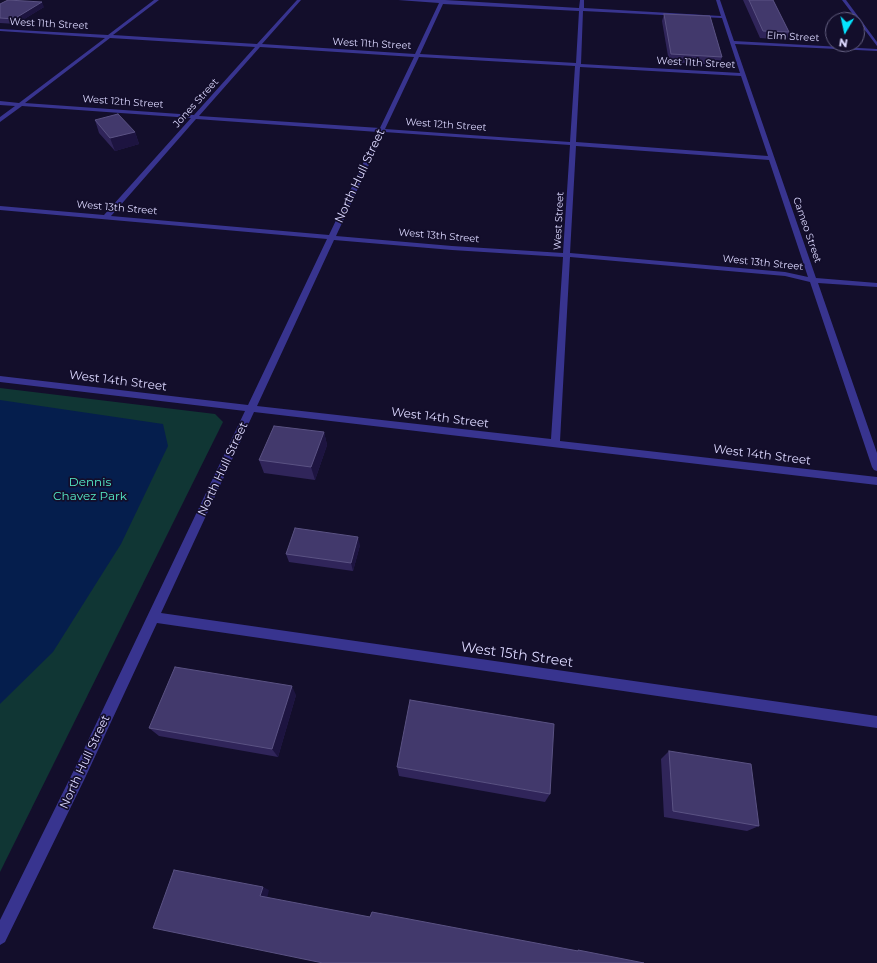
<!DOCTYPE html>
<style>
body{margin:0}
#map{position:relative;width:877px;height:963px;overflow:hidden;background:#130e2b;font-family:Montserrat,sans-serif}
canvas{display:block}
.north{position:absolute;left:825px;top:12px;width:40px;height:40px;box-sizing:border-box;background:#130e2b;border:1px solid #635f80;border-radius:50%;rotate:189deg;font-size:11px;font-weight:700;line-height:16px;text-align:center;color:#dcd8ff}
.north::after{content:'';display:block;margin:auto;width:14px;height:18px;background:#04e4ff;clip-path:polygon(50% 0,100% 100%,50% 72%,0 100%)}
</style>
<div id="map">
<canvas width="877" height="963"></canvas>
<div class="north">N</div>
</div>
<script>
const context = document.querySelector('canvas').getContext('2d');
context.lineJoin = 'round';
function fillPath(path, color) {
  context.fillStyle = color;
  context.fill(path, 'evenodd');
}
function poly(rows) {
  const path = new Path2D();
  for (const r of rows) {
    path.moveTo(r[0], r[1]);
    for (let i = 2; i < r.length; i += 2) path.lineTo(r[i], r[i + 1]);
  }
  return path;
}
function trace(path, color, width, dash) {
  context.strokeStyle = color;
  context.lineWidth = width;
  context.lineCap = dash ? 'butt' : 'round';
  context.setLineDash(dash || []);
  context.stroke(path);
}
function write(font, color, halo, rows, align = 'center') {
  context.font = font + ' Montserrat,sans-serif';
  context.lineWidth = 3.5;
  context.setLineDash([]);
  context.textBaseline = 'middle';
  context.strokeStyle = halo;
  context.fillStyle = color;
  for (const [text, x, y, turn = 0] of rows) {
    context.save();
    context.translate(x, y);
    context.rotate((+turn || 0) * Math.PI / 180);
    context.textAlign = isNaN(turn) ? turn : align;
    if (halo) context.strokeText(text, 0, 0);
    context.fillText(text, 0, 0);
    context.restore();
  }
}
const green = poly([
 [0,388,215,414,223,422,0,872]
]);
const water = poly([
 [0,400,163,424,168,446,121,544,53,652,0,704]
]);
const minor = poly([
 [154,0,159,0,113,35,257,44,297,0,301,0,262,44,415,54,439,3,398,0,445,0,579,8,580,0,584,0,584,8,721,16,716,0,720,0,734,41,877,49,877,51,735,44,816,278,877,283,877,287,818,283,877,453,877,471,874,470,872,467,810,282,785,276,570,257,560,441,877,477,877,485,254,412,161,613,877,716,877,728,157,623,85,778,5,942,0,945,0,920,75,768,245,411,0,382,0,376,248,405,327,239,0,210,0,206,104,215,191,118,22,106,0,122,0,117,15,106,0,105,0,101,19,103,105,38,0,31,0,29,108,35,154,0],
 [443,4,579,11,576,63,420,54,443,4],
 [583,11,722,18,740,73,581,64,583,11],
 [110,38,255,47,194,115,25,103,110,38],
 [260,47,414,57,380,128,199,116,260,47],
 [419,57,575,66,570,142,385,129,419,57],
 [580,67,741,76,768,156,576,142,580,67],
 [196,119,378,132,329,235,111,216,196,119],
 [384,132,570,145,563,253,452,246,336,236,384,132],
 [576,146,769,160,808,277,785,272,570,253,576,146],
 [334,240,452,250,563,257,551,439,257,406,334,240],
 [842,0,846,0,877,42,877,46,842,0]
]);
const wall = poly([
 [743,0,773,0,789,32,787,40,760,38],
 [0,4,44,7,16,24,0,23],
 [664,14,722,57,719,65,669,62,662,21],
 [95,120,135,132,139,144,115,151,99,133],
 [324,432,327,445,315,480,264,473,259,460],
 [360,545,353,571,289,562,286,554],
 [296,695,278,757,159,736,149,728],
 [669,751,759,826,747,831,664,817,661,759],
 [397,767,550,794,545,802,399,776]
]);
const shadedWall = poly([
 [42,2,44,7,16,24,14,19],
 [135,132,139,144,115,151,110,138],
 [324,432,327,445,315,480,311,467],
 [358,537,360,545,353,571,351,563],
 [292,686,296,695,278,757,272,749],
 [263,887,269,890,267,899,260,896]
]);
const building = poly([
 [8,0,42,2,14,19,0,18,0,4,8,0],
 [749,0,773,0,789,32,763,31,749,0],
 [664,14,710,16,722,57,671,54,664,14],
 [118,114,135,132,110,138,95,120,118,114],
 [274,426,324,432,311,467,259,460,274,426],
 [295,528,358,537,351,563,286,554,295,528],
 [175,667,292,686,272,749,149,728,175,667],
 [410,700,554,724,550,794,397,767,410,700],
 [669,751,751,764,759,826,673,811,669,751],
 [174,870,263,887,260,896,370,917,372,912,578,951,578,950,644,963,323,963,153,928,174,870]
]);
const farStreetnames = [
 ["West 11th Street",49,24,3],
 ["Elm Street",793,37,3],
 ["West 11th Street",372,44,3],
 ["West 11th Street",696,63,3],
 ["West 12th Street",123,102,4],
 ["Jones Street",196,103,-48],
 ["West 12th Street",446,125,4],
 ["West 13th Street",117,208,5],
 ["West Street",559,221,-87],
 ["Cameo Street",807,230,71],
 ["West 13th Street",439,236,5],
 ["West 13th Street",763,263,6]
];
const streetNames = [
 ["North Hull Street",360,176,-65],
 ["West 14th Street",118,381,7],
 ["West 14th Street",440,418,7],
 ["West 14th Street",762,455,7],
 ["North Hull Street",223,469,-65],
 ["North Hull Street",85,762,-65]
];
const parkNames = [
 ["Dennis",90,482],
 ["Chavez Park",90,496]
];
const nearStreetnames = [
 ["West 15th Street",517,655,8]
];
fillPath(green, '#103634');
fillPath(water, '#051e4d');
fillPath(minor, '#38348f');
fillPath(wall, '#30255a');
fillPath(shadedWall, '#1d1440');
fillPath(building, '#42396c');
trace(building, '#5a5283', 1);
write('10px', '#dcd8ff', '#130e2b', farStreetnames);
write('12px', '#dcd8ff', '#130e2b', streetNames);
write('12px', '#56edc8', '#130e2b', parkNames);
write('14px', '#dcd8ff', '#130e2b', nearStreetnames);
</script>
